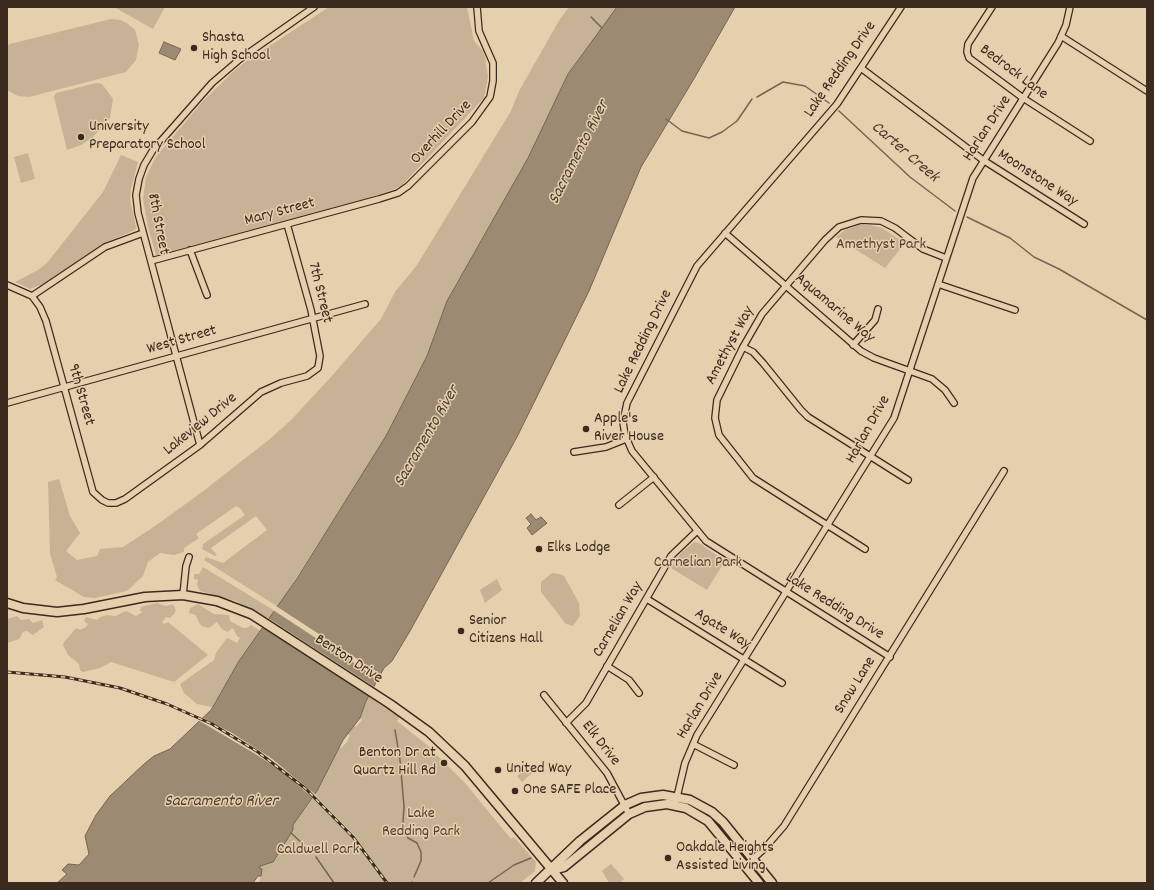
<!DOCTYPE html>
<style>
body{margin:0}
#map{position:relative;width:1154px;height:890px;overflow:hidden;background:#e5d0ae;font-family:Dekko,sans-serif}
canvas{display:block}
.frame{position:absolute;inset:0;border:8px solid #3b2a1e;pointer-events:none}
</style>
<div id="map">
<canvas width="1154" height="890"></canvas>
<div class="frame"></div>
</div>
<script>
const context = document.querySelector('canvas').getContext('2d');
context.lineJoin = 'round';
function fillPath(path, color) {
  context.fillStyle = color;
  context.fill(path, 'evenodd');
}
function poly(rows) {
  const path = new Path2D();
  for (const r of rows) {
    path.moveTo(r[0], r[1]);
    for (let i = 2; i < r.length; i += 2) path.lineTo(r[i], r[i + 1]);
  }
  return path;
}
function trace(path, color, width, dash) {
  context.strokeStyle = color;
  context.lineWidth = width;
  context.lineCap = dash ? 'butt' : 'round';
  context.setLineDash(dash || []);
  context.stroke(path);
}
function write(font, color, halo, rows, align = 'center') {
  context.font = font + ' Dekko,sans-serif';
  context.lineWidth = 3;
  context.setLineDash([]);
  context.textBaseline = 'middle';
  context.strokeStyle = halo;
  context.fillStyle = color;
  for (const [text, x, y, turn = 0] of rows) {
    context.save();
    context.translate(x, y);
    context.rotate((+turn || 0) * Math.PI / 180);
    context.textAlign = isNaN(turn) ? turn : align;
    if (halo) context.strokeText(text, 0, 0);
    context.fillText(text, 0, 0);
    context.restore();
  }
}
const green = poly([
 [114,7,165,7,153,29],
 [329,7,467,7,474,41,483,51,485,57,488,77,484,98,402,185,395,189,362,200,156,255,148,227,143,199,146,177,155,158,202,102,233,72,245,62],
 [569,7,617,7,568,74,528,158,447,301,427,356,386,436,278,607,204,560,206,557,223,563,267,530,256,516,211,548,217,555,215,556,202,549,203,544,245,515,240,508,236,506,196,534,199,538,184,548,184,552,174,555,160,553,148,562,143,576,127,591,95,598,84,597,55,580,57,577,50,554,48,482,59,479,70,516,80,533,66,551,77,560,97,556,100,549,123,547,155,526,202,492,270,439,292,419,330,378,381,319,395,292,417,265,511,111,519,91,560,19],
 [111,19,121,20,128,24,135,30,137,37,139,45,136,60,126,72,29,97,18,96,7,90,7,46,10,44],
 [97,83,102,84,113,99,110,118,92,138,81,145,67,150,54,97,56,93],
 [28,153,35,179,21,183,14,157],
 [121,155,138,162,131,189,130,200,136,227,135,230,102,244,43,284,30,289,15,282,38,270,47,263,103,192],
 [860,225,870,225,882,228,905,243,885,268,836,237,845,230],
 [694,542,699,543,725,561,707,590,671,568,681,553],
 [203,567,275,611,269,619,236,601,200,591,197,585,198,580,194,579,194,574,199,574],
 [552,573,559,574,564,576,579,603,580,616,573,626,566,624,541,592,541,582],
 [497,579,502,590,485,603,480,590],
 [157,603,166,606,173,604,176,610,174,614,170,618,166,617,162,622,164,624,168,622,208,655,174,682,111,662,100,668,83,672,80,670,79,664,68,655,63,645,64,642,76,628,80,630,86,627,88,624,84,621,86,617,97,620,100,617,107,615,115,616,126,611,136,616,143,612,140,611,141,607],
 [198,604,214,614,229,615,230,621,243,628,247,628,251,625,261,631,239,661,212,707,197,704,184,693,180,684,214,660,216,653,226,639,228,638,237,643,240,638,237,636,234,630,232,628,228,632,222,629,217,622,209,628,202,626,199,623,196,615,189,613,190,608],
 [17,616,21,620,29,619,33,623,42,620,44,627,33,635,27,631,23,632,19,639,7,643,7,619],
 [368,696,400,717,397,721,427,745,465,783,511,839,514,837,536,862,535,871,520,883,389,883,353,834,315,795,339,747,341,748,347,742,350,735,348,734,354,725,356,727,362,720,360,718],
 [525,769,531,769,532,773,522,782,517,776],
 [313,798,349,835,385,883,259,883,261,876,260,866,273,862,293,830,293,825],
 [611,864,624,879,619,883,609,883,602,871]
]);
const water = poly([
 [617,7,735,7,695,77,641,167,589,291,517,437,410,631,392,661,384,668,366,701,360,718,343,740,317,791,293,825,293,830,273,862,260,866,260,869,262,869,261,876,258,876,253,883,57,883,67,874,62,870,68,864,79,865,89,854,85,836,96,815,110,796,144,764,154,756,170,749,211,710,239,661,296,580,386,436,427,356,447,301,528,158,568,74,617,7],
 [164,42,181,49,175,60,159,53,164,42],
 [531,514,536,520,541,517,547,523,532,535,527,528,531,524,526,518,531,514]
]);
const pier = poly([
 [276,606,382,675,380,680,273,610],
 [268,618,376,688,370,697,262,627],
 [201,717,232,733,271,758,317,796,314,799,284,773,257,755,198,720]
]);
const stream = poly([
 [591,17,602,28],
 [757,97,783,82,805,86,829,103],
 [839,111,910,177,955,211],
 [666,119,682,131,709,138,722,132,737,121,752,99],
 [967,217,1010,238,1034,257,1059,269,1147,320],
 [395,730,400,760,404,806,403,822,405,831,408,838,417,843,421,852,421,861,414,877],
 [291,833,305,846],
 [316,857,334,883],
 [412,883,412,882],
 [488,883,514,865,531,858]
]);
const street = poly([
 [992,7,968,44,967,52,969,58,1023,98,1090,141],
 [1061,36,1147,91],
 [861,68,983,160,1084,224],
 [725,233,861,351,874,358,932,379,945,390,954,403],
 [190,250,207,295],
 [151,261,379,199,398,193,408,186,472,122,490,97,493,81,493,63,479,31,477,7],
 [938,284,1015,310],
 [7,285,32,296,40,307,46,321,93,492,102,500,108,503,116,503,125,499,200,445,261,392,281,383,307,376,318,368,320,356,311,310,287,224],
 [32,296,105,247,143,233],
 [853,345,875,320,878,309],
 [743,347,753,352,763,363,801,410,808,417,908,480],
 [7,403,365,304],
 [200,445,138,213,136,195,139,179,144,165,153,150,212,83,240,59,314,7],
 [574,452,606,447,626,439],
 [619,505,654,477],
 [865,549,753,478,719,435,715,418,717,400,743,347,762,314,825,240,839,227,861,220,881,221,895,228,923,249,946,258],
 [183,595,186,566,189,557],
 [647,599,782,683],
 [890,657,706,541,632,451,625,435,623,422,627,403,697,266,837,104,901,7],
 [607,666,629,680,639,693],
 [544,695,607,773,629,814],
 [566,723,586,703,671,556,697,531],
 [693,744,734,765],
 [676,801,685,763,697,735,894,418,973,178,1058,43,1066,25,1070,7],
 [745,866,764,849,784,826,1004,471]
]);
const secondary = poly([
 [7,603,23,608,57,612,84,609,145,597,183,595,217,601,251,614,390,704,429,732,465,766,563,883],
 [552,870,564,867,629,814,645,807,667,804,686,808,708,821,759,883],
 [536,883,580,841,625,805,641,798,663,795,690,800,712,812,723,822,772,883]
]);
const rail = poly([
 [7,672,65,677,120,688,167,704,212,724,258,752,306,789,353,837,387,883]
]);
const markers = [
 [194,48,4,"#3b2a1e"],
 [81,137,4,"#3b2a1e"],
 [586,429,4,"#3b2a1e"],
 [539,549,4,"#3b2a1e"],
 [461,631,4,"#3b2a1e"],
 [444,763,4,"#3b2a1e"],
 [498,770,4,"#3b2a1e"],
 [515,791,4,"#3b2a1e"],
 [668,858,4,"#3b2a1e"]
];
const poiNames = [
 ["Shasta",202,39],
 ["High School",202,57],
 ["University",89,128],
 ["Preparatory School",89,146],
 ["Apple's",594,420],
 ["River House",594,438],
 ["Elks Lodge",547,549],
 ["Senior",469,622],
 ["Citizens Hall",469,640],
 ["Benton Dr at",436,754,"right"],
 ["Quartz Hill Rd",436,772,"right"],
 ["United Way",506,770],
 ["One SAFE Place",523,791],
 ["Oakdale Heights",676,849],
 ["Assisted Living",676,867]
];
const streetNames = [
 ["Lake Redding Drive",841,70,-55],
 ["Bedrock Lane",1013,73,37],
 ["Harlan Drive",988,129,-57],
 ["Overhill Drive",442,133,-47],
 ["Moonstone Way",1037,179,33],
 ["Mary Street",280,213,-15],
 ["8th Street",157,224,79],
 ["7th Street",319,293,76],
 ["Aquamarine Way",834,309,40],
 ["West Street",182,341,-16],
 ["Lake Redding Drive",644,342,-64],
 ["Amethyst Way",731,346,-62],
 ["9th Street",80,395,74],
 ["Lakeview Drive",201,425,-39],
 ["Harlan Drive",869,430,-61],
 ["Lake Redding Drive",834,607,32],
 ["Carnelian Way",619,620,-60],
 ["Agate Way",722,630,32],
 ["Benton Drive",348,660,33],
 ["Snow Lane",856,686,-58],
 ["Harlan Drive",701,706,-59],
 ["Elk Drive",600,744,52]
];
const parkNames = [
 ["Amethyst Park",881,246],
 ["Carnelian Park",698,564],
 ["Lake",421,815],
 ["Redding Park",421,833],
 ["Caldwell Park",318,851]
];
const waterNames = [
 ["Sacramento River",580,153,-63],
 ["Carter Creek",904,153,41],
 ["Sacramento River",428,437,-60],
 ["Sacramento River",221,803]
];
fillPath(green, '#c6b294');
fillPath(water, '#9d8a72');
trace(water, '#766450', 1);
fillPath(pier, '#e5d0ae');
trace(stream, '#766450', 1.5);
trace(street, '#3b2a1e', 8);
trace(secondary, '#3b2a1e', 11);
trace(street, '#e5d0ae', 5.5);
trace(secondary, '#e5d0ae', 8);
trace(rail, '#3b2a1e', 3);
trace(rail, '#e5d0ae', 1.5, [4.5]);
for (const [x, y, r, color] of markers) {
  const dot = new Path2D();
  dot.arc(x, y, r, 0, 2 * Math.PI);
  context.fillStyle = color;
  context.fill(dot);
  trace(dot, '#e5d0ae', 1.5);
}
write('16px', '#3b2a1e', '#e5d0ae', poiNames, 'left');
write('16px', '#3b2a1e', '#e5d0ae', streetNames);
write('16px', '#503e30', '#e5d0ae', parkNames);
write('italic 17px', '#4f3d2f', '#e5d0ae', waterNames);
</script>
